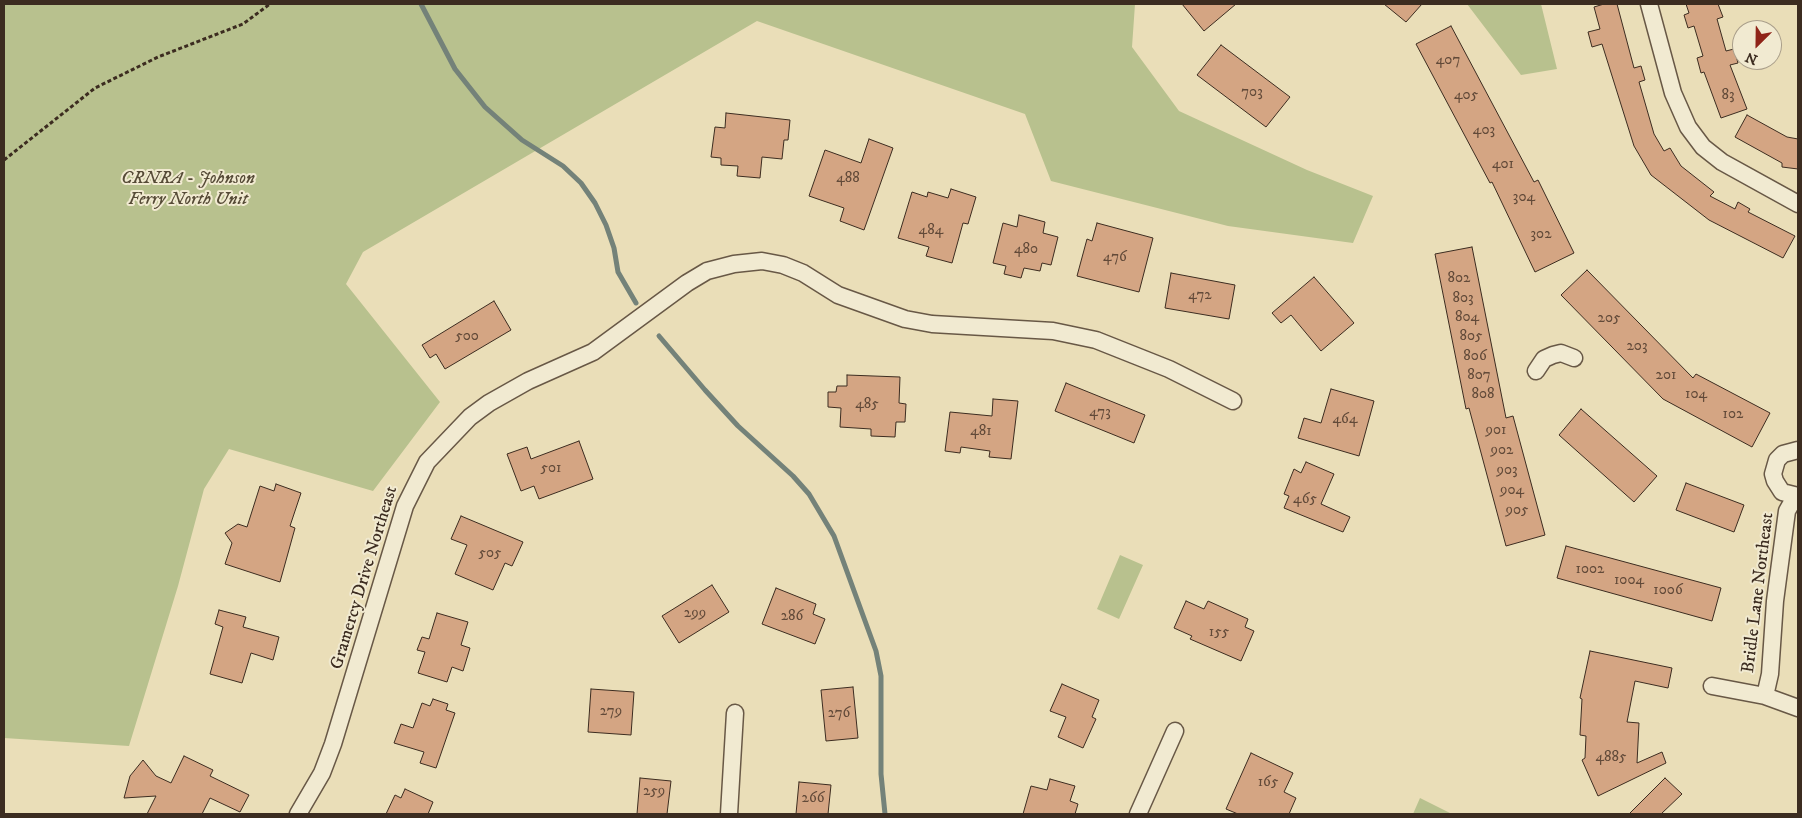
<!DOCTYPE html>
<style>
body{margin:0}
#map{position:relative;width:1802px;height:818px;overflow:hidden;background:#eadeb8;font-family:"IM FELL DW Pica",serif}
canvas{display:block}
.frame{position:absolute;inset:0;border:5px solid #3c2c20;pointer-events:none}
.north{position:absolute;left:1732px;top:20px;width:50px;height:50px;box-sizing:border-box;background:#f1ead1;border:1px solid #a99e8a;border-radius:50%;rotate:203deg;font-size:14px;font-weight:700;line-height:20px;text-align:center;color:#3c2c20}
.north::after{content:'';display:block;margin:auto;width:18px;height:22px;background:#8f2418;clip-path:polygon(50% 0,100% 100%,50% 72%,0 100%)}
</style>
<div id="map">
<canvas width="1802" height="818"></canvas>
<div class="frame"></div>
<div class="north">N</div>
</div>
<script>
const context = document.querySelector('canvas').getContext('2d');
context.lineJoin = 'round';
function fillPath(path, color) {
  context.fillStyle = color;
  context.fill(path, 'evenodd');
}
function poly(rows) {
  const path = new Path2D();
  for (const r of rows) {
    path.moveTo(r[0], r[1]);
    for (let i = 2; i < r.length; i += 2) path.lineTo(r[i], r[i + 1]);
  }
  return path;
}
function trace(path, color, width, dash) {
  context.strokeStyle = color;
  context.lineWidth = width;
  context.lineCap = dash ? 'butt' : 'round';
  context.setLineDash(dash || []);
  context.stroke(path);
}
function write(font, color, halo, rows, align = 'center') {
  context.font = font + ' "IM FELL DW Pica",serif';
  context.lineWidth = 4;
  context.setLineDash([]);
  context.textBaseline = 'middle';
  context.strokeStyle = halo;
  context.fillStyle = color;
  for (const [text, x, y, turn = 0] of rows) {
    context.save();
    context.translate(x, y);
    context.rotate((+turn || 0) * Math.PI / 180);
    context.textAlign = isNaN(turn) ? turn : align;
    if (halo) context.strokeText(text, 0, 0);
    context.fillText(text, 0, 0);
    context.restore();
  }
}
const green = poly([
 [4,4,1135,4,1132,47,1179,111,1307,170,1373,196,1353,243,1228,226,1051,181,1025,114,757,21,363,252,346,284,440,402,373,491,229,449,204,489,178,586,129,746,4,738],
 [1467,4,1541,4,1557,69,1521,75],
 [1120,555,1143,565,1119,619,1097,609],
 [1420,798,1452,814,1413,814]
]);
const stream = poly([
 [421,4,455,69,485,107,522,140,563,166,581,183,595,203,606,225,614,248,618,272,636,303],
 [659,336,705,390,738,426,793,476,809,494,834,536,876,651,881,676,881,774,885,814]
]);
const building = poly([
 [1182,4,1236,4,1204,31,1182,4],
 [1384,4,1422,4,1406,22,1384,4],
 [1604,4,1617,4,1634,68,1641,66,1645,80,1639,82,1654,134,1664,151,1670,148,1681,166,1714,192,1710,196,1735,209,1738,202,1750,209,1748,212,1795,236,1783,258,1709,220,1651,175,1634,146,1602,44,1592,47,1588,32,1600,29,1594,7,1604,4],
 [1686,4,1718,4,1723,17,1717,19,1726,51,1734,49,1738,63,1730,65,1747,109,1721,118,1704,72,1701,73,1697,58,1703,56,1694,26,1688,28,1684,15,1689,13,1686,4],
 [1451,26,1534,182,1538,180,1574,253,1535,272,1492,182,1490,183,1416,44,1451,26],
 [1221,45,1290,97,1266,127,1197,75,1221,45],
 [726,113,790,120,788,140,784,140,782,159,762,157,760,178,737,176,738,166,721,165,721,158,711,157,715,127,725,128,726,113],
 [1747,115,1787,137,1798,139,1798,169,1782,167,1782,163,1735,137,1747,115],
 [869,139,893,148,864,230,840,221,844,208,809,196,825,150,861,163,869,139],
 [951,189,976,197,968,224,963,223,952,263,926,256,929,247,898,238,912,192,927,197,928,192,948,198,951,189],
 [1019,215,1045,222,1043,233,1058,237,1051,265,1042,263,1040,271,1024,268,1021,278,1004,274,1006,266,993,263,1003,223,1017,227,1019,215],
 [1097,223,1153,238,1139,292,1077,276,1087,239,1092,241,1097,223],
 [1472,247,1506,418,1513,416,1545,535,1506,546,1469,408,1466,409,1435,254,1472,247],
 [1587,270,1693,378,1696,374,1770,413,1752,447,1663,399,1561,295,1587,270],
 [1171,273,1235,285,1229,319,1165,308,1171,273],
 [1314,277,1354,323,1321,351,1291,315,1281,323,1272,313,1314,277],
 [494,301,511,330,445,369,436,354,430,358,422,345,494,301],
 [847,375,900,377,899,403,906,404,905,422,896,422,895,437,871,436,871,429,840,427,841,408,828,407,828,392,836,392,837,386,847,386,847,375],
 [1066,383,1145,415,1134,443,1055,411,1066,383],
 [1331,389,1374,401,1359,456,1298,438,1304,418,1321,423,1331,389],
 [993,399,1018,401,1011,459,989,457,990,451,961,447,960,453,945,451,950,412,992,416,993,399],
 [1581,409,1657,476,1634,502,1559,435,1581,409],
 [579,441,593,479,539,499,534,486,521,491,507,454,527,447,531,459,579,441],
 [1306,462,1334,474,1321,504,1350,517,1343,532,1284,508,1289,496,1284,494,1294,469,1301,473,1306,462],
 [1686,483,1744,505,1734,532,1676,510,1686,483],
 [276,484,301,493,290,526,295,528,280,582,225,564,232,543,225,533,238,524,247,527,260,486,274,491,276,484],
 [461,516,523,542,512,566,505,563,493,590,455,574,467,545,451,539,461,516],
 [1566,546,1721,588,1712,621,1557,578,1566,546],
 [712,585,729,612,679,643,662,616,712,585],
 [776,588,816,604,813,614,825,619,815,644,762,624,776,588],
 [1186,601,1204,609,1208,601,1248,619,1245,627,1254,631,1241,661,1190,639,1192,636,1174,628,1186,601],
 [219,610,246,617,243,627,279,637,273,660,251,653,242,683,210,674,223,627,215,624,219,610],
 [437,613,468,622,461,645,470,648,463,671,452,667,447,682,418,673,425,652,417,650,422,637,429,639,437,613],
 [1590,651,1672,668,1668,688,1635,681,1627,722,1639,723,1637,763,1662,752,1666,763,1598,796,1582,760,1585,758,1586,736,1580,735,1582,699,1580,698,1590,651],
 [1062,684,1099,700,1092,717,1096,719,1083,748,1058,737,1066,717,1050,711,1062,684],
 [853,687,858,738,826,741,821,690,853,687],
 [591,689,634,692,631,735,588,732,591,689],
 [433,699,448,704,446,710,455,713,436,768,420,763,424,752,394,743,401,724,413,728,422,703,430,706,433,699],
 [1251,753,1293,773,1284,792,1296,798,1289,814,1238,814,1226,809,1251,753],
 [184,756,213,770,210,776,249,795,240,812,210,798,202,814,147,814,156,796,124,798,130,776,143,760,156,776,171,783,184,756],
 [640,778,671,781,667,814,637,814,640,778],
 [1665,778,1682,794,1661,814,1629,814,1665,778],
 [1050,779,1075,786,1070,801,1078,804,1075,814,1023,814,1031,786,1047,790,1050,779],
 [799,782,831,785,828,814,796,814,799,782],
 [405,789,433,802,428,814,386,814,395,795,401,798,405,789]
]);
const path = poly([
 [4,160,95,88,158,57,243,24,270,4]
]);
const minor = poly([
 [1649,4,1673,93,1688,127,1703,147,1722,162,1798,204],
 [1536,371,1544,359,1553,355,1561,353,1574,358],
 [1798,450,1783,454,1777,460,1773,474,1775,481,1782,492,1798,496],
 [1712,686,1765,696,1798,708],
 [1765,696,1770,674,1775,601,1787,511,1795,497],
 [298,814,322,773,333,744,405,506,427,462,470,417,489,403,528,381,593,352,687,283,707,271,734,264,762,261,783,265,803,273,838,295,905,319,932,324,1053,331,1096,340,1169,369,1233,401],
 [729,814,735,713],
 [1138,814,1175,731]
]);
const numberNames = [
 ["407",1448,61],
 ["703",1252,93],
 ["405",1466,96],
 ["83",1728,96],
 ["403",1484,131],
 ["401",1503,165],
 ["488",848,179],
 ["304",1524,198],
 ["484",931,231],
 ["302",1541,235],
 ["480",1026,250],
 ["476",1115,258],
 ["802",1459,279],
 ["472",1200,296],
 ["803",1463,299],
 ["804",1467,318],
 ["205",1609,319],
 ["500",467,337],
 ["805",1471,337],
 ["203",1637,347],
 ["806",1475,357],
 ["807",1479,376],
 ["201",1666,376],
 ["808",1483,395],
 ["104",1696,395],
 ["485",867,405],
 ["473",1100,413],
 ["102",1733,415],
 ["464",1345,420],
 ["901",1496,431],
 ["481",981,432],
 ["902",1502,451],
 ["501",551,469],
 ["903",1507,471],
 ["904",1512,491],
 ["465",1305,500],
 ["905",1517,511],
 ["505",490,554],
 ["1002",1590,570],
 ["1004",1629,581],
 ["1006",1668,591],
 ["299",695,614],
 ["286",792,617],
 ["155",1219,633],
 ["279",611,712],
 ["276",839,714],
 ["4885",1611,758],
 ["165",1268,783],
 ["259",654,792],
 ["266",813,799]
];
const parkNames = [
 ["CRNRA - Johnson",188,179],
 ["Ferry North Unit",188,200]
];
const streetNames = [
 ["Gramercy Drive Northeast",365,578,-73],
 ["Bridle Lane Northeast",1759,593,-83]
];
fillPath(green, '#b8c18e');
trace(stream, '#748279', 5);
fillPath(building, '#d4a583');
trace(building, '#3c2c20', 1);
trace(minor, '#685846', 19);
trace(path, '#3c2c20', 3, [4, 2.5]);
trace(minor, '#f1ead1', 16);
write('15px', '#624a39', null, numberNames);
write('italic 18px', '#554a36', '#f1ead1', parkNames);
write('18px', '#3c2c20', '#f1ead1', streetNames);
</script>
